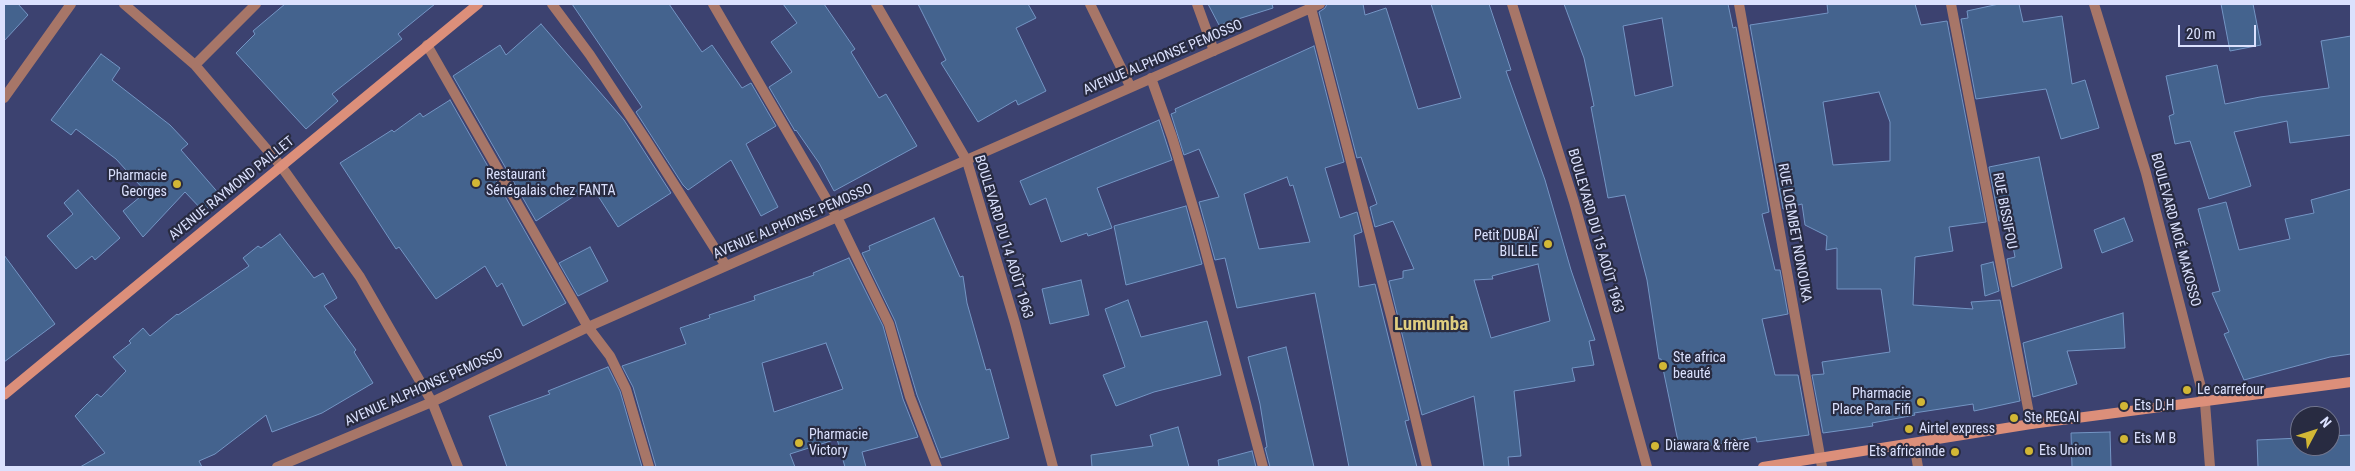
<!DOCTYPE html>
<meta charset="utf-8">
<style>
body{margin:0}
#map{position:relative;width:2355px;height:471px;overflow:hidden;background:#3c4270;font-family:"Roboto Condensed",sans-serif}
canvas{display:block}
.frame{position:absolute;inset:0;border:5px solid #dbe1fe;pointer-events:none}
.north{position:absolute;left:2290px;top:406px;width:50px;height:50px;box-sizing:border-box;background:#282b41;border:1px solid #70748d;border-radius:50%;rotate:50deg;font-size:14px;font-weight:700;line-height:20px;text-align:center;color:#dbe1fe}
.north::after{content:'';display:block;margin:auto;width:18px;height:22px;background:#d2b735;clip-path:polygon(50% 0,100% 100%,50% 72%,0 100%)}
.scale{position:absolute;left:2178px;top:25px;width:78px;height:22px;box-sizing:border-box;border:2px solid #dbe1fe;border-top:0;padding-left:6px;font-size:15px;line-height:18px;white-space:nowrap;color:#dbe1fe;-webkit-text-stroke:4px #282b41;paint-order:stroke}
</style>
<div id="map">
<canvas width="2355" height="471"></canvas>
<div class="frame"></div>
<div class="north">N</div>
<div class="scale">20 m</div>
</div>
<script>
const context = document.querySelector('canvas').getContext('2d');
context.lineJoin = 'round';
function fillPath(path, color) {
  context.fillStyle = color;
  context.fill(path, 'evenodd');
}
function poly(rows) {
  const path = new Path2D();
  for (const r of rows) {
    path.moveTo(r[0], r[1]);
    for (let i = 2; i < r.length; i += 2) path.lineTo(r[i], r[i + 1]);
  }
  return path;
}
function trace(path, color, width, dash) {
  context.strokeStyle = color;
  context.lineWidth = width;
  context.lineCap = dash ? 'butt' : 'round';
  context.setLineDash(dash || []);
  context.stroke(path);
}
function write(font, color, halo, rows, align = 'center') {
  context.font = font + ' "Roboto Condensed",sans-serif';
  context.lineWidth = 4.5;
  context.setLineDash([]);
  context.textBaseline = 'middle';
  context.strokeStyle = halo;
  context.fillStyle = color;
  for (const [text, x, y, turn = 0] of rows) {
    context.save();
    context.translate(x, y);
    context.rotate((+turn || 0) * Math.PI / 180);
    context.textAlign = isNaN(turn) ? turn : align;
    if (halo) context.strokeText(text, 0, 0);
    context.fillText(text, 0, 0);
    context.restore();
  }
}
const building = poly([
 [4,4,18,4,28,15,4,41,4,4],
 [285,4,435,4,398,34,402,39,332,94,338,101,306,129,236,53,255,34,253,31,285,4],
 [572,4,669,4,702,52,712,45,742,88,751,83,776,126,746,144,778,207,761,216,731,160,688,190,683,185,636,112,642,107,572,4],
 [783,4,824,4,855,49,851,52,879,98,886,94,917,146,834,191,819,163,796,130,795,131,769,87,792,72,771,42,797,23,783,4],
 [918,4,1028,4,1036,18,1016,28,1046,91,1018,105,1016,100,978,122,941,63,946,60,918,4],
 [1208,4,1272,4,1273,8,1219,25,1208,4],
 [1327,4,1363,4,1365,15,1386,8,1418,109,1461,98,1431,4,1489,4,1511,70,1506,71,1545,180,1571,270,1595,340,1589,341,1594,365,1572,368,1575,381,1514,391,1521,456,1508,457,1509,467,1484,467,1474,396,1422,415,1389,281,1403,278,1403,271,1414,269,1393,221,1375,227,1370,207,1377,204,1361,157,1357,158,1319,12,1325,8,1327,4],
 [1538,264,1550,321,1491,338,1474,280,1493,279,1492,276,1538,264],
 [1564,4,1728,4,1733,28,1736,27,1769,212,1762,214,1775,270,1780,270,1788,314,1762,319,1775,375,1798,375,1809,435,1757,442,1756,437,1680,451,1661,359,1659,359,1647,280,1625,195,1608,198,1591,107,1594,106,1584,58,1564,4],
 [1662,18,1673,86,1635,96,1623,26,1662,18],
 [1827,4,1915,4,1921,25,1947,21,1986,222,1949,227,1953,251,1915,257,1913,305,1973,309,1971,302,2000,300,2020,401,1974,411,1973,404,1914,413,1915,415,1872,423,1873,426,1823,433,1812,375,1824,374,1822,362,1890,352,1881,289,1837,289,1837,248,1826,250,1827,236,1805,225,1802,204,1783,209,1750,25,1828,13,1827,4],
 [1879,92,1890,122,1890,161,1833,165,1823,102,1879,92],
 [1999,4,2019,4,2023,22,2062,16,2072,84,2085,80,2099,128,2061,139,2046,89,1976,99,1961,19,1968,18,1967,11,1999,4],
 [2221,4,2253,4,2261,45,2230,51,2221,4],
 [541,24,624,120,671,193,618,227,591,185,536,221,453,76,500,45,506,55,541,24],
 [2351,36,2351,135,2290,143,2287,121,2234,132,2251,186,2209,199,2190,141,2175,144,2169,116,2174,114,2166,76,2217,65,2225,104,2260,97,2329,88,2321,41,2351,36],
 [1314,46,1344,162,1325,168,1340,218,1357,212,1362,232,1354,235,1359,287,1375,284,1409,420,1405,421,1417,467,1349,467,1315,293,1237,308,1225,258,1215,260,1199,202,1219,197,1199,149,1184,155,1171,114,1176,112,1175,109,1314,46],
 [1287,177,1290,186,1293,185,1310,242,1259,249,1244,194,1287,177],
 [101,54,120,68,112,80,170,125,188,144,181,150,221,196,203,211,185,192,143,237,123,211,146,192,116,159,76,129,71,135,51,120,101,54],
 [450,100,566,303,523,326,502,283,497,287,485,266,436,299,399,247,396,249,340,163,392,130,394,132,420,113,423,117,450,100],
 [1159,120,1172,160,1097,188,1112,228,1088,236,1087,233,1061,242,1046,198,1030,205,1020,181,1159,120],
 [2039,157,2062,268,2012,287,2007,259,2015,257,2008,220,1999,221,1989,167,2039,157],
 [2351,189,2351,354,2330,357,2244,380,2224,334,2229,332,2212,293,2220,291,2198,209,2226,202,2239,250,2290,239,2285,219,2314,213,2311,200,2351,189],
 [78,190,120,238,95,260,92,256,76,269,47,236,73,214,64,203,78,190],
 [1186,206,1202,264,1126,285,1114,226,1186,206],
 [934,218,960,277,963,276,967,303,986,370,990,369,1009,438,941,458,917,395,895,321,862,253,870,250,869,246,934,218],
 [2124,218,2133,241,2102,253,2094,230,2124,218],
 [280,234,314,278,323,273,337,298,324,306,356,350,354,352,373,383,322,413,272,432,266,415,215,454,199,461,202,467,80,467,105,453,75,416,97,394,101,397,126,371,113,357,131,343,129,341,143,328,150,336,177,314,178,315,249,266,243,258,258,246,261,248,280,234],
 [590,247,608,281,578,296,559,263,590,247],
 [4,255,55,324,4,362,4,255],
 [849,258,883,326,903,399,918,437,862,452,866,467,845,467,837,439,790,454,795,467,656,467,633,387,622,366,686,344,680,328,710,318,709,315,755,300,754,296,814,275,813,273,849,258],
 [826,343,843,389,774,412,762,363,826,343],
 [1993,262,1999,291,1985,296,1981,265,1993,262],
 [1081,280,1089,315,1050,324,1042,289,1081,280],
 [1128,300,1141,337,1207,321,1221,375,1154,392,1116,406,1103,375,1125,367,1105,309,1128,300],
 [2123,313,2125,348,2067,351,2077,384,2033,397,2023,343,2123,313],
 [1286,347,1314,467,1270,467,1265,448,1267,447,1260,404,1248,357,1286,347],
 [608,367,620,391,642,467,507,467,489,416,550,394,548,391,608,367],
 [1178,427,1189,467,1092,467,1091,455,1153,446,1150,435,1178,427],
 [2110,432,2111,467,2072,467,2071,433,2110,432],
 [2351,435,2351,467,2258,467,2257,440,2300,438,2300,446,2330,446,2330,436,2351,435],
 [1252,451,1256,467,1219,467,1218,460,1252,451]
]);
const street = poly([
 [124,4,195,65,281,166,360,277,432,402,458,467],
 [552,4,590,55,646,140,726,266],
 [713,4,838,219,889,324,910,397,937,467],
 [876,4,967,161,1015,323,1053,467],
 [1090,4,1130,86],
 [1197,4,1214,51],
 [1310,4,1392,320,1427,467],
 [1512,4,1574,202,1647,467],
 [1739,4,1822,467],
 [1951,4,2031,424],
 [2094,4,2146,173,2205,403,2210,467],
 [427,45,588,327,610,356,626,389,649,467],
 [195,65,256,4],
 [1151,78,1172,137,1200,230,1263,467],
 [4,98,71,4],
 [1914,444,1918,467],
 [277,467,432,402,588,327,1320,4]
]);
const secondary = poly([
 [4,395,478,4],
 [1763,467,2031,424,2351,382]
]);
const markers = [
 [476,183,5,"#d2b735"],
 [177,184,5,"#d2b735"],
 [1548,244,5,"#d2b735"],
 [1663,366,5,"#d2b735"],
 [2187,390,5,"#d2b735"],
 [1921,402,5,"#d2b735"],
 [2124,406,5,"#d2b735"],
 [2014,418,5,"#d2b735"],
 [1909,429,5,"#d2b735"],
 [2124,439,5,"#d2b735"],
 [799,443,5,"#d2b735"],
 [1655,446,5,"#d2b735"],
 [2029,451,5,"#d2b735"],
 [1955,452,5,"#d2b735"]
];
const streetNames = [
 ["AVENUE ALPHONSE PEMOSSO",1163,58,-23],
 ["AVENUE RAYMOND PAILLET",232,189,-39],
 ["RUE BISSIFOU",2004,211,79],
 ["AVENUE ALPHONSE PEMOSSO",793,222,-23],
 ["BOULEVARD MOÉ MAKOSSO",2175,230,75],
 ["BOULEVARD DU 15 AOÛT 1963",1595,231,74],
 ["RUE LOEMBET NONOUKA",1794,233,80],
 ["BOULEVARD DU 14 AOÛT 1963",1003,237,73],
 ["AVENUE ALPHONSE PEMOSSO",424,388,-24]
];
const poiNames = [
 ["Restaurant",486,175],
 ["Sénégalais chez FANTA",486,191],
 ["Pharmacie",167,176,"right"],
 ["Georges",167,192,"right"],
 ["Petit DUBAÏ",1538,236,"right"],
 ["BILELE",1538,252,"right"],
 ["Ste africa",1673,358],
 ["beauté",1673,374],
 ["Le carrefour",2197,390],
 ["Pharmacie",1911,394,"right"],
 ["Place Para Fifi",1911,410,"right"],
 ["Ets D.H",2134,406],
 ["Ste REGAl",2024,418],
 ["Airtel express",1919,429],
 ["Pharmacie",809,435],
 ["Victory",809,451],
 ["Ets M B",2134,439],
 ["Diawara & frère",1665,446],
 ["Ets Union",2039,451],
 ["Ets africainde",1945,452,"right"]
];
const districtNames = [
 ["Lumumba",1431,325]
];
fillPath(building, '#44638e');
trace(building, '#7495c4', 1);
trace(street, '#a77668', 10);
trace(secondary, '#dc8f7a', 10);
for (const [x, y, r, color] of markers) {
  const dot = new Path2D();
  dot.arc(x, y, r, 0, 2 * Math.PI);
  context.fillStyle = color;
  context.fill(dot);
  trace(dot, '#282b41', 2);
}
write('14px', '#dbe1fe', '#282b41', streetNames);
write('14px', '#dbe1fe', '#282b41', poiNames, 'left');
write('bold 19px', '#dfcd7f', '#282b41', districtNames);
</script>
